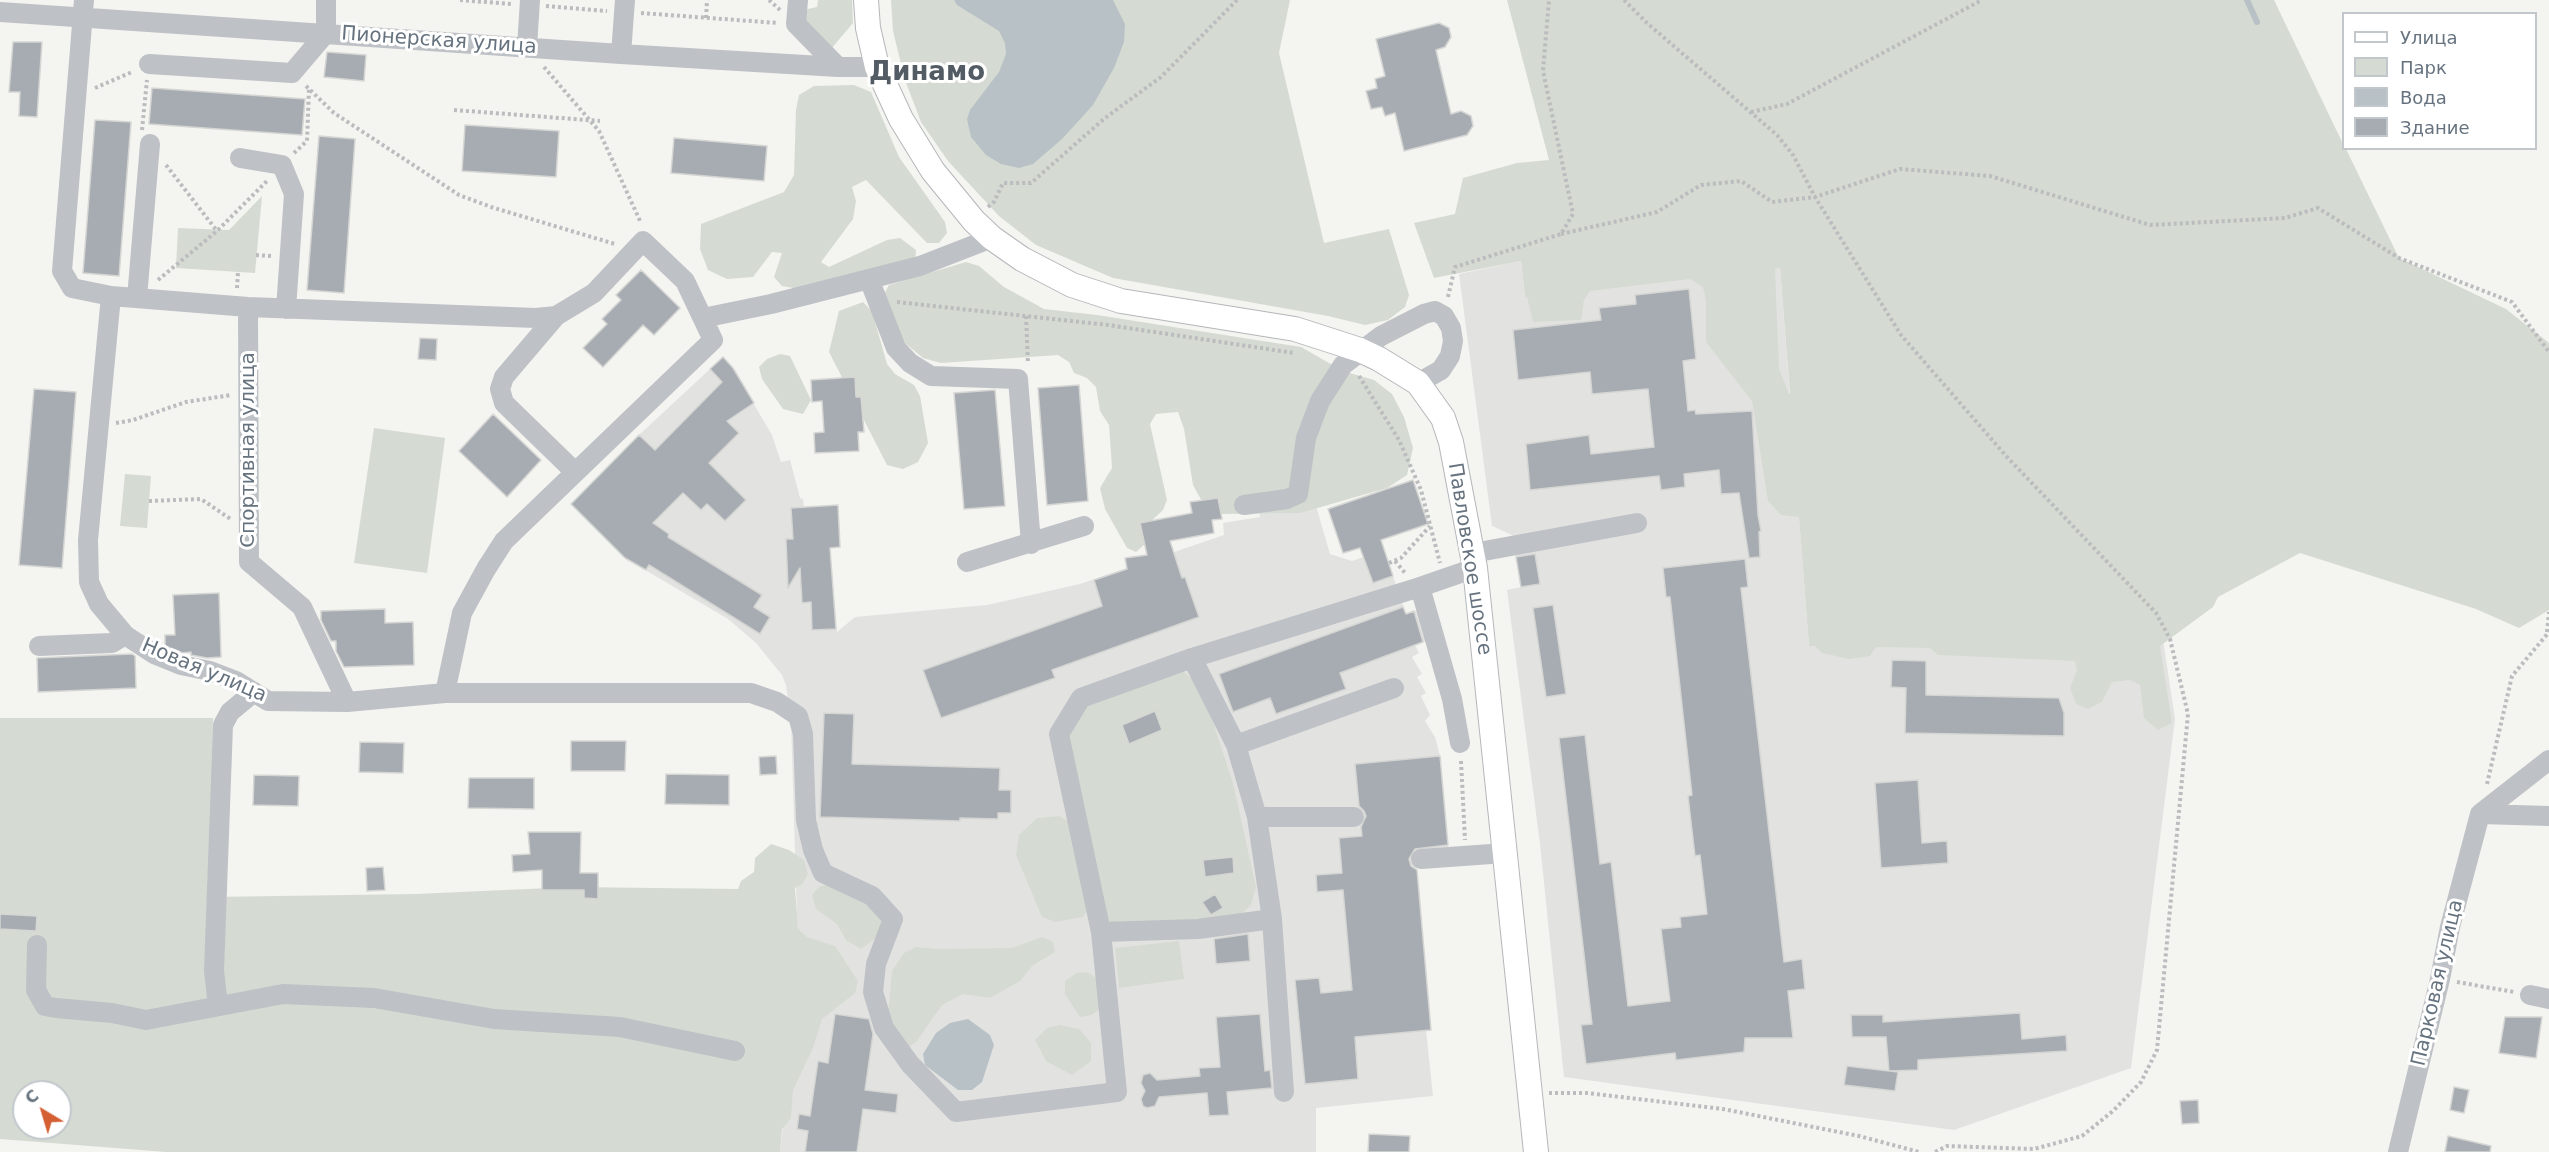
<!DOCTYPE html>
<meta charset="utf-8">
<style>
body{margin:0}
#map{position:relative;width:2549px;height:1152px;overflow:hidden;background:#f4f4f1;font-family:"DejaVu Sans",sans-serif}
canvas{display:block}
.legend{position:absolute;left:2342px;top:12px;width:195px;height:138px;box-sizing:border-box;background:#fff;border:2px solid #c2c7cc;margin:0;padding:8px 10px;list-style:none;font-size:18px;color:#66737f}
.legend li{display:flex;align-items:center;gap:12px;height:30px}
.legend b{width:30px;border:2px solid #c2c7cc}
.north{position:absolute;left:12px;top:1080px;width:60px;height:60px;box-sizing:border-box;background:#fff;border:2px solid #c2c7cc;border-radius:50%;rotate:322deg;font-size:16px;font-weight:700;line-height:24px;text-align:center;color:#66737f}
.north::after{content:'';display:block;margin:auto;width:21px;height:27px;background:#d35f32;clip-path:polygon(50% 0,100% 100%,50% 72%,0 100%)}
</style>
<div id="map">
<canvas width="2549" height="1152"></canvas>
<ul class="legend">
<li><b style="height:8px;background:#fff"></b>Улица</li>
<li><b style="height:16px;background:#d5dbd2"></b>Парк</li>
<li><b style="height:16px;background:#b8c1c6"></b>Вода</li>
<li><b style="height:16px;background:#a6acb1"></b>Здание</li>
</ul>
<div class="north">С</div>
</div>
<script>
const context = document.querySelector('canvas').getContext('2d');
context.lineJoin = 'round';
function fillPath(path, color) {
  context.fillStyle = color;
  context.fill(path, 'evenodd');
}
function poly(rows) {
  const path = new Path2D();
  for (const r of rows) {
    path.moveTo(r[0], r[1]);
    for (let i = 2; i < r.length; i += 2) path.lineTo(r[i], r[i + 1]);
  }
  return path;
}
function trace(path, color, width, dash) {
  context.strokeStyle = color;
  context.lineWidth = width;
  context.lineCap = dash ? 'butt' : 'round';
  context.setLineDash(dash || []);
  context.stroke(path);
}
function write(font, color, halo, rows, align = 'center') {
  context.font = font + ' "DejaVu Sans",sans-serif';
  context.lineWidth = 6;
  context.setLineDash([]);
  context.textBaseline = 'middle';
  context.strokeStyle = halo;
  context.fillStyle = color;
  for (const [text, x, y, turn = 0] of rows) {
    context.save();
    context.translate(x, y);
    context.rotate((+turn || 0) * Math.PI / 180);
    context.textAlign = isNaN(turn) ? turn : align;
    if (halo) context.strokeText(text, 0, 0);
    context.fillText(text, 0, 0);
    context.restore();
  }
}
const built = poly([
 [1521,261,1525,297,1780,268,1809,646,2161,627,2175,719,2131,1068,1954,1130,1564,1077,1540,844,1507,590,1521,587,1512,535,1492,526,1459,274],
 [723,357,732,367,772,435,781,462,790,460,800,498,803,499,804,507,838,505,840,547,830,548,837,632,855,617,987,605,1080,584,1224,535,1223,523,1260,517,1259,510,1314,499,1330,554,1352,561,1384,550,1406,614,1418,610,1429,640,1415,645,1419,653,1412,657,1422,674,1417,677,1426,693,1421,696,1430,715,1425,721,1435,737,1440,756,1448,847,1415,851,1431,1029,1426,1030,1433,1096,1316,1108,1316,1152,780,1152,799,983,791,721,786,685,782,675,756,643,728,619,625,558,571,504,639,435]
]);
const green = poly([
 [818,0,852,0,853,23,831,49,802,19,802,14,808,9,817,7],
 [891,0,1290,0,1279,53,1324,243,1389,229,1409,295,1405,307,1388,320,1365,325,1328,316,1113,278,1036,245,999,216,948,161,921,122,905,80,893,31],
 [1507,0,2274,0,2343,144,2344,148,2346,149,2399,258,2506,309,2549,343,2549,610,2519,628,2476,609,2300,553,2218,597,2213,607,2160,646,2172,723,2158,730,2144,718,2140,685,2130,680,2112,682,2102,702,2088,709,2076,704,2070,688,2077,670,2075,661,1938,655,1930,648,1876,647,1870,656,1849,659,1822,653,1815,646,1809,646,1799,517,1781,515,1768,501,1752,401,1706,342,1706,301,1703,287,1690,279,1590,291,1584,300,1581,320,1533,322,1527,297,1525,297,1521,261,1434,278,1414,223,1455,214,1463,178,1517,163,1549,160],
 [1780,268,1790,394,1789,394,1779,369,1775,269],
 [854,85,871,92,899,157,945,222,947,233,939,243,927,243,866,180,852,187,856,201,853,219,821,262,829,267,887,240,900,238,916,250,915,264,804,290,782,286,774,277,782,253,772,252,753,277,727,279,708,270,700,249,701,224,784,192,794,175,796,110,799,95,814,86],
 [262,196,255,273,176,268,178,228,229,230],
 [966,262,979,266,1004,287,1044,309,1097,315,1301,347,1343,371,1374,380,1392,394,1404,417,1413,448,1407,475,1387,488,1300,513,1220,514,1204,505,1193,485,1184,429,1178,412,1156,414,1150,424,1167,500,1163,510,1145,527,1146,543,1136,552,1127,548,1105,509,1100,488,1112,468,1109,425,1100,411,1096,387,1087,378,1074,373,1069,362,1058,355,941,363,923,358,905,343,885,314,882,298,889,285],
 [863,302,872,311,887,364,895,374,914,385,920,396,928,443,918,462,903,469,887,465,829,352,839,311],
 [780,354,790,356,811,400,803,414,783,409,762,379,759,367,767,359],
 [374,428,445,438,427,573,354,563],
 [125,474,151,476,147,528,120,526],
 [1174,672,1184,672,1192,679,1209,710,1233,783,1256,887,1251,905,1238,917,1115,927,1103,923,1069,737,1084,708],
 [1154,711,1162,730,1130,744,1122,725],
 [1232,857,1234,873,1205,877,1203,860],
 [1215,894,1223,908,1211,916,1203,902],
 [0,718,213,718,211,897,416,894,572,887,738,889,741,881,754,872,755,858,771,844,789,850,804,860,808,874,802,884,795,888,798,929,807,937,835,946,858,981,855,993,822,1019,813,1048,793,1090,791,1118,782,1129,780,1152,166,1152,0,1139],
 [24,1092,60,1092,60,1128,24,1128],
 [1059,816,1069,821,1090,906,1083,917,1055,922,1042,917,1016,855,1019,835,1037,818],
 [840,884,865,900,883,921,881,934,861,949,846,940,837,924,816,909,812,895,820,886],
 [1042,937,1053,942,1055,952,1032,966,1020,981,990,998,963,994,942,1005,916,1042,909,1047,896,1034,888,1016,892,971,904,953,916,947,940,949,1012,948],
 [1179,941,1184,979,1119,988,1115,948],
 [1087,972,1096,978,1102,1007,1092,1015,1080,1017,1065,994,1065,981,1077,973],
 [1060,1025,1079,1029,1091,1043,1091,1061,1072,1075,1046,1061,1035,1040,1047,1028]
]);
const water = poly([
 [954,0,1113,0,1125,24,1124,42,1114,68,1093,105,1062,139,1033,164,1019,168,1001,164,986,155,971,137,967,119,970,110,999,72,1006,54,1005,43,999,31,957,5],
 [968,1019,990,1035,994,1045,982,1082,972,1090,958,1090,925,1065,923,1054,936,1033,950,1023]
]);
const stream = poly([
 [2247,0,2257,22]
]);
const building = poly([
 [1439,23,1449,28,1451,37,1445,47,1436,50,1451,114,1461,111,1471,116,1473,126,1467,135,1404,151,1395,113,1385,116,1382,107,1371,109,1366,91,1377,88,1375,79,1385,76,1376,39,1439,23],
 [13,42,42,42,37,117,19,116,20,92,9,92,13,42],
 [327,52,366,55,364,81,324,77,327,52],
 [152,88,305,99,302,135,149,124,152,88],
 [95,120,131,122,119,276,83,273,95,120],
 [465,125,559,131,556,177,462,171,465,125],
 [319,136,355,139,344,293,307,290,319,136],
 [674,138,767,146,764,181,671,173,674,138],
 [641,270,680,308,654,335,643,325,603,367,583,348,607,324,602,319,621,300,616,295,641,270],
 [1689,289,1696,359,1683,361,1688,411,1695,410,1696,414,1752,411,1758,515,1761,531,1759,532,1760,557,1749,558,1739,493,1721,494,1719,470,1684,474,1685,487,1661,490,1659,476,1530,490,1526,444,1589,435,1591,454,1654,447,1648,389,1592,394,1590,372,1518,380,1513,330,1601,320,1599,308,1636,304,1635,295,1689,289],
 [420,338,437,339,436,360,418,359,420,338],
 [723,357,733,368,754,403,727,421,739,433,709,463,746,500,725,521,707,504,701,510,683,493,653,523,669,534,668,537,762,595,754,607,770,617,760,634,649,565,646,570,625,558,571,504,639,435,655,450,722,382,710,369,723,357],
 [855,377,856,397,861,397,864,432,858,432,859,451,815,453,814,433,824,432,822,401,812,402,811,380,855,377],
 [1079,385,1088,501,1047,505,1038,388,1079,385],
 [34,389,76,392,62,568,19,565,34,389],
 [995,390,1005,506,964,509,954,393,995,390],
 [493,414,541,460,507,497,459,451,493,414],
 [1413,480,1428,524,1381,540,1393,576,1373,583,1360,548,1343,553,1328,509,1413,480],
 [1218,498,1222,519,1212,520,1214,533,1170,541,1182,578,1185,577,1199,617,1052,670,1055,678,941,718,923,670,1102,606,1094,580,1127,569,1125,558,1147,555,1140,523,1192,513,1190,502,1218,498],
 [838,505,840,547,830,548,836,629,812,630,811,602,802,603,800,568,788,588,786,539,793,539,791,508,838,505],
 [1535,554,1540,584,1521,587,1516,557,1535,554],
 [1745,559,1748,587,1741,588,1784,962,1802,959,1805,989,1788,991,1793,1038,1745,1038,1744,1052,1676,1060,1675,1053,1586,1064,1581,1025,1592,1024,1559,738,1585,735,1600,864,1611,862,1628,1006,1670,1001,1661,929,1681,927,1680,917,1707,914,1700,855,1695,856,1688,796,1692,795,1670,597,1666,597,1663,568,1745,559],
 [219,593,221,657,207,658,191,655,191,652,183,653,165,646,165,635,175,635,173,595,219,593],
 [1553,605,1566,694,1546,697,1533,608,1553,605],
 [1403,607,1406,614,1414,611,1423,642,1340,673,1346,689,1276,714,1270,698,1233,712,1219,674,1403,607],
 [385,609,385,623,413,622,414,665,344,667,336,651,336,641,331,641,321,620,321,611,385,609],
 [132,654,135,656,136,688,38,692,37,658,132,654],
 [1892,660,1926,661,1926,695,2059,698,2064,713,2064,736,1905,733,1906,688,1891,687,1892,660],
 [1155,711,1162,730,1129,744,1122,725,1155,711],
 [824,713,854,714,852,764,1000,768,999,790,1011,790,1011,813,998,813,998,819,960,818,960,821,820,817,824,713],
 [571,741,626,741,625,771,571,771,571,741],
 [360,742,404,743,403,773,359,772,360,742],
 [776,756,777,774,760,775,759,757,776,756],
 [1440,756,1448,845,1415,849,1409,859,1411,866,1417,870,1431,1030,1355,1037,1358,1079,1305,1084,1295,980,1319,978,1321,993,1352,990,1343,890,1317,892,1316,875,1342,873,1339,838,1362,836,1361,827,1366,816,1364,811,1359,806,1355,764,1440,756],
 [666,774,729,775,729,805,665,804,666,774],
 [254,775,299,776,298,806,253,805,254,775],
 [469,778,534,778,534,809,468,808,469,778],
 [1918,780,1922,843,1947,841,1948,863,1881,868,1875,783,1918,780],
 [528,832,581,832,580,873,598,873,598,899,584,898,584,890,542,890,542,870,513,872,512,855,530,854,528,832],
 [1233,857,1234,873,1205,877,1203,860,1233,857],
 [383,867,385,890,367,891,366,868,383,867],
 [1215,894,1223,908,1211,915,1202,902,1215,894],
 [0,914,37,916,36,931,0,929,0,914],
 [1248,934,1250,961,1216,964,1214,939,1248,934],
 [2020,1013,2022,1039,2066,1035,2067,1051,1918,1060,1918,1070,1890,1071,1898,1072,1895,1091,1844,1085,1847,1066,1889,1071,1886,1037,1852,1037,1851,1015,1883,1015,1883,1022,2020,1013],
 [835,1014,869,1019,873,1034,865,1090,898,1094,896,1113,863,1109,857,1152,805,1152,808,1131,797,1129,799,1114,810,1116,818,1061,828,1063,835,1014],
 [1260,1014,1265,1071,1270,1070,1272,1088,1227,1092,1229,1115,1209,1116,1207,1093,1159,1097,1155,1106,1147,1108,1143,1106,1141,1099,1145,1091,1141,1083,1143,1075,1150,1073,1157,1080,1200,1076,1199,1068,1220,1067,1216,1017,1260,1014],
 [2505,1017,2542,1017,2536,1058,2499,1053,2505,1017],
 [2454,1087,2469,1090,2464,1113,2450,1110,2454,1087],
 [2198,1100,2199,1123,2182,1124,2180,1101,2198,1100],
 [1369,1134,1410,1136,1409,1152,1368,1152,1369,1134],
 [2448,1136,2491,1146,2490,1152,2445,1152,2448,1136]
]);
const path = poly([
 [460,0,511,4],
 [769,0,780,10],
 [1624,0,1647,23,1777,135,1793,155,1815,197,1900,169,1990,176,2150,225,2285,218,2318,208,2399,258,2512,302,2549,352],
 [546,6,607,11],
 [641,13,778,23],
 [706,18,707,0],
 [544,67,599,131,641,223],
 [306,86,334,113,459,195,491,207,615,244],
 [95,88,132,72],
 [454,110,600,121],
 [1751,112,1787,104,1982,0],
 [142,130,147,80],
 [294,153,307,141,309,89],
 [166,165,217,231],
 [988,207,994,202,1003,183,1031,183,1105,118,1161,77,1237,0],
 [1561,234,1657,212,1701,185,1741,181,1772,202,1815,197,1901,335,2007,457,2156,613,2170,639,2188,714,2157,1050,2141,1082,2113,1111,2082,1136,2034,1149,1947,1146,1935,1152],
 [256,255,271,256],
 [158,280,217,231,268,180],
 [237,288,238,272],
 [1448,297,1455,267,1561,234,1573,214,1543,71,1549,0],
 [897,302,1108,325,1294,353],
 [1026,316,1028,364],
 [1359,376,1399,440,1421,490,1440,563],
 [116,423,133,420,186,402,231,395],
 [149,501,201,499,232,520],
 [1395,561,1405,573],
 [1389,563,1401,558,1430,526],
 [2547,632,2549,612],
 [1461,761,1465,840],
 [2487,784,2512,676,2549,632],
 [2457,982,2514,992],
 [1549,1093,1587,1093,1723,1109,1859,1136,1919,1152]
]);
const minor = poly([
 [84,0,62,271,72,288,111,296,248,307,536,318,556,316,594,293,643,241,685,281,713,340,504,541,486,569,462,613,445,693],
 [798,0,796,24,838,67],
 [0,12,621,54,838,67,877,67],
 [527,47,530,0],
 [621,54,625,0],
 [149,64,292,73,326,33,326,0],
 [240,158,282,165,294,194,286,309],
 [869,279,896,348,910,363,931,376,1018,379,1031,544],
 [111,296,88,540,89,582,99,604,125,635,154,654,181,665,210,671,236,681,268,701,347,702,445,693,751,693,777,702,798,716,803,734,806,820,813,850,823,873,872,896,893,919,876,964,873,992,884,1028,910,1064,956,1112,1117,1092,1101,932,1059,734,1081,698,1192,658,1420,587],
 [137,298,150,144],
 [248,307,249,562,302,607,347,702],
 [556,316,504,377,500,389,504,403,575,472],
 [703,318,771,304,920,266,992,238],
 [1244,505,1287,499,1298,494,1306,438,1320,401,1343,365,1381,336,1424,314,1435,311,1444,316,1451,328,1453,341,1450,356,1441,370,1418,383],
 [1473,553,1637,523],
 [967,562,1084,526],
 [39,646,112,643,125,635],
 [1192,658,1236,745,1257,817,1272,919,1284,1092],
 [1460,743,1452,699,1420,587,1475,568],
 [1236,745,1394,688],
 [2480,814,2549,760],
 [2480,814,2549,816],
 [1257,817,1354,817],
 [1421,859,1505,853],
 [1101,932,1198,929,1272,919],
 [37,945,36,990,45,1006,56,1008,112,1013,146,1020,283,994,374,998,494,1019,620,1027,735,1051],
 [2530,995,2549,999],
 [218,1006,214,971,223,725,230,712,254,692],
 [2398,1152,2440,979,2450,927,2480,814]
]);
const major = poly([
 [866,0,868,28,877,67,901,119,933,171,974,221,992,238,1022,259,1072,285,1121,301,1295,329,1360,350,1379,359,1418,383,1443,418,1451,442,1475,568,1536,1152]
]);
const streetNames = [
 ["Пионерская улица",439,41,4],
 ["Спортивная улица",249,450,-90],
 ["Павловское шоссе",1469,559,81],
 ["Новая улица",204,671,23],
 ["Парковая улица",2438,983,-77]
];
const districtNames = [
 ["Динамо",927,73]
];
fillPath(built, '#e2e3e1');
fillPath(green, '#d5dbd2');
fillPath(water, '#b8c1c6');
trace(stream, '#b8c1c6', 6);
fillPath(building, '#a6acb1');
trace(building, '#d5d6d4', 1.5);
trace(major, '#b4b7ba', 26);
trace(path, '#babcbe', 4, [3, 3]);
trace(minor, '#bec1c5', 20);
trace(major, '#fff', 24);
write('20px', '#66737f', '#fff', streetNames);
write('bold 26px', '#535c65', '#fff', districtNames);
</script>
